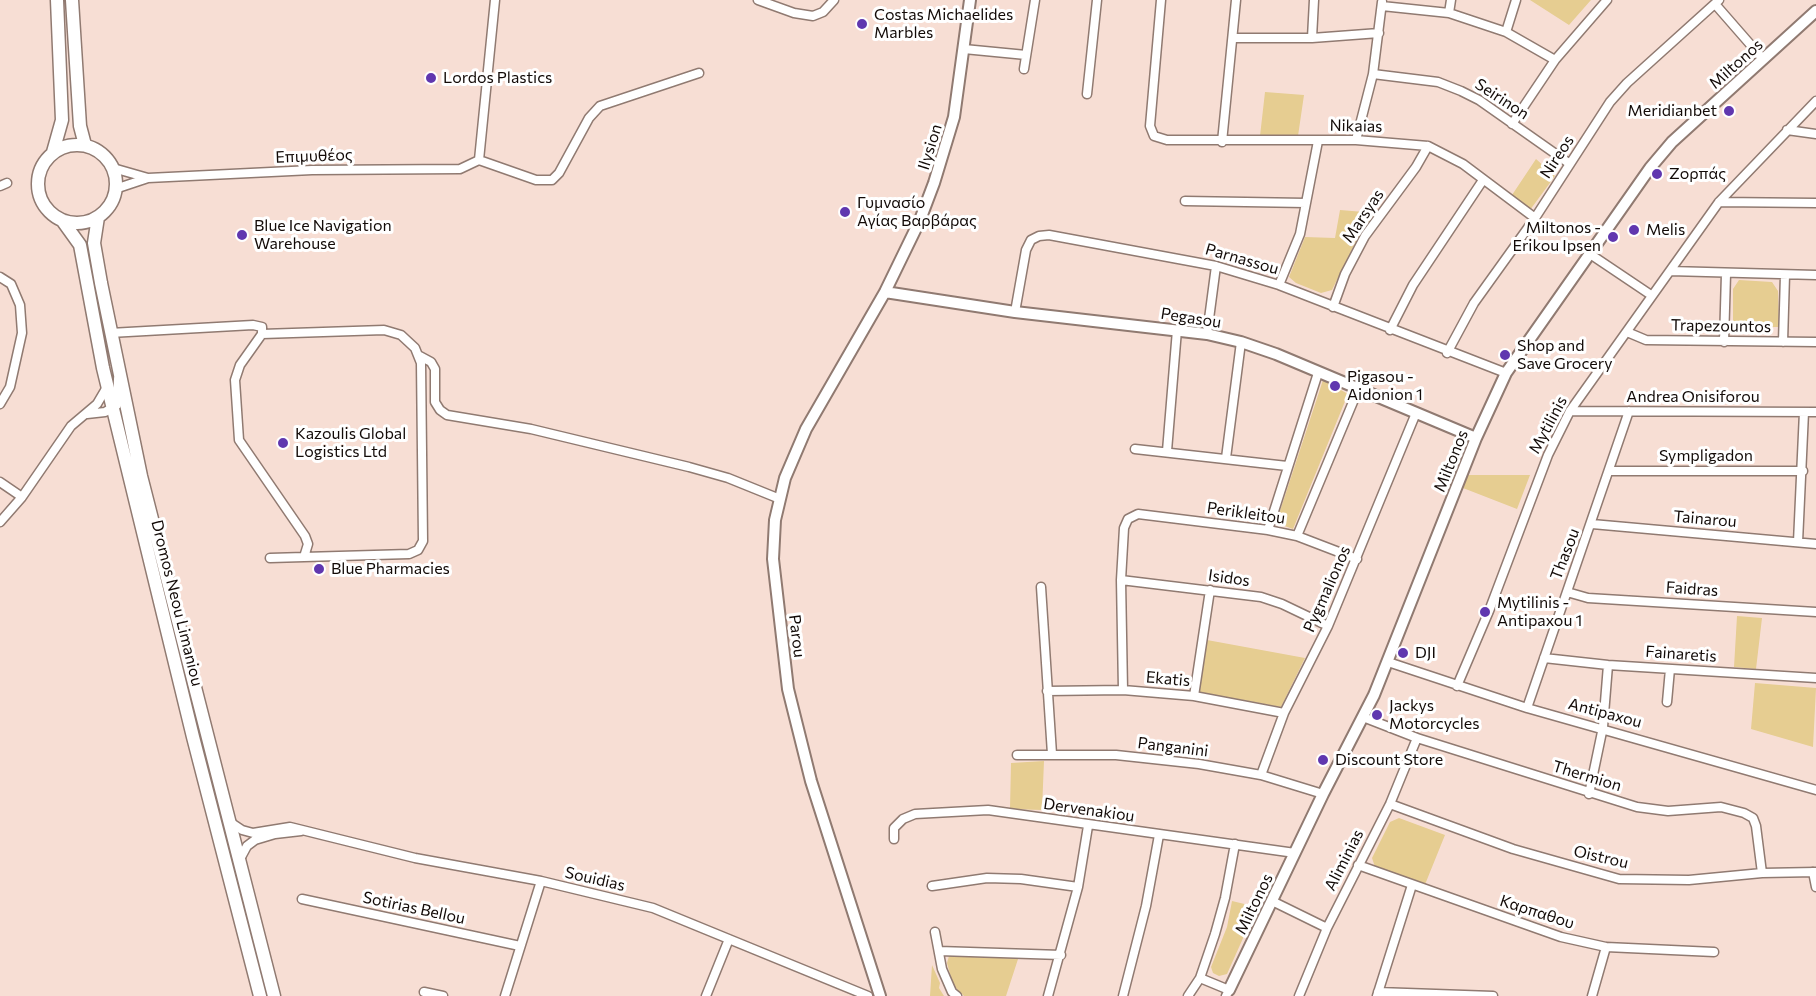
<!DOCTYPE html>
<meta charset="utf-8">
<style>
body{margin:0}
canvas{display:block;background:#f7ded4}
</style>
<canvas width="1816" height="996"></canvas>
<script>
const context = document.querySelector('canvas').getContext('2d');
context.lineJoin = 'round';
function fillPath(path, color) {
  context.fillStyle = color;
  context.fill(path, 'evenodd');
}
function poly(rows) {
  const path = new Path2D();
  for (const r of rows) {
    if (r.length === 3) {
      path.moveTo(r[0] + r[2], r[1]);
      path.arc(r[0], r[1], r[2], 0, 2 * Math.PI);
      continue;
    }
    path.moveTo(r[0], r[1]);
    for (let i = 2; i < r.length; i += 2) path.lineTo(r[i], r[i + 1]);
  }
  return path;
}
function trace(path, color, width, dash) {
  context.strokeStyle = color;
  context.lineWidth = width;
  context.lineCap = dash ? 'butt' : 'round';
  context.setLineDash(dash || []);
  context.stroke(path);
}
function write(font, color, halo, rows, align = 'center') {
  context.font = font + ' Commissioner,sans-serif';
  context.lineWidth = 6;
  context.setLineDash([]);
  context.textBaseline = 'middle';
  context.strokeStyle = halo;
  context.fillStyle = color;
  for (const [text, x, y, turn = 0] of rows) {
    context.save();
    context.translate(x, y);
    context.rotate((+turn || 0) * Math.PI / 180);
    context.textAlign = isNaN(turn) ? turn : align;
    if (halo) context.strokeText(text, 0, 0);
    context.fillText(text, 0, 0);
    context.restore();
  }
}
const green = poly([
 [1530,0,1591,0,1569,25],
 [1265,92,1304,95,1298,136,1260,136],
 [1536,159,1555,176,1530,210,1510,198],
 [1340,210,1376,213,1357,239,1332,290,1321,293,1296,283,1289,277,1305,237,1335,238],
 [1739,280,1772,282,1778,291,1779,327,1771,327,1770,334,1738,334,1733,328,1733,289],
 [1323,380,1348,394,1293,529,1276,523],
 [1468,475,1530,475,1517,509,1463,488],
 [1737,616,1762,618,1756,669,1734,667],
 [1207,640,1305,658,1281,707,1199,692],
 [1755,683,1816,688,1813,747,1751,729],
 [1044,761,1042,810,1010,809,1011,763],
 [1399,818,1445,835,1424,887,1375,867,1372,858,1390,822],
 [1232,901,1257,907,1227,974,1219,976,1213,973,1211,967,1227,927],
 [949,956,1019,956,1006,996,964,996,953,985,947,963],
 [932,965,940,983,939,988,944,996,930,996]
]);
const minor = poly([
 [758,0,794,13,813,16,823,12,834,0],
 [1161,0,1150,126,1154,136,1167,140,1356,140,1428,146,1463,164,1535,218],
 [1715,4,1763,59],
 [1382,6,1449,13,1506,32,1555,60],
 [1449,13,1451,0],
 [1506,32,1516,0],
 [1233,38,1312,38,1379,33],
 [1312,38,1314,0],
 [964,49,1026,55],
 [1024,69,1035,0],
 [1373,74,1438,82,1461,91,1479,100,1570,164],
 [1087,94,1097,0],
 [1512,124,1555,60,1607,0],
 [1787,130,1816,134],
 [1356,140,1373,74,1382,2],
 [1222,142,1236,0],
 [479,160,536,180,552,180,559,173,589,118,600,106,699,73],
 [479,160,495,0],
 [113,168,148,178],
 [0,186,7,183],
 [115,189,148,178,312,170,460,169,479,160],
 [1185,201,1306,203],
 [1719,202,1816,203],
 [1590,254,1651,295],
 [1670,271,1816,275],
 [0,277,11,284,20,305,22,333,10,387,0,404],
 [1279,285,1300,234,1318,141],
 [1333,307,1345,274,1365,236,1416,167,1428,146],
 [1015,312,1026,250,1031,240,1039,236,1049,235,1216,266,1279,285,1506,373],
 [1390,330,1413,285,1483,180],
 [1627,332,1646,340,1816,342],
 [110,333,253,325,262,327,262,334],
 [1207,334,1216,266],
 [1724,342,1726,274],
 [1783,342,1785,275],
 [1447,353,1474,303,1535,218,1610,102,1627,83,1719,0],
 [418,355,431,362,435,369,435,402,440,410,447,415,531,429,689,467,728,478,780,499],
 [1570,411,1816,412],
 [87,414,105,412,117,405,118,379],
 [1135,449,1287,466],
 [1167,451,1177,330],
 [1226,458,1241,342],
 [1609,471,1803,471],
 [0,482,22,497],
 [0,522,22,497,71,426,97,404,107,387],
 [1592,524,1816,544],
 [1268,530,1318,373],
 [1297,536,1358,390],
 [1798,542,1804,412],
 [270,558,304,557,409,554,418,550,423,541,421,363,415,348,401,335,384,330,262,334,240,365,235,380,239,440,305,536,308,544,304,557],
 [1121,580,1261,597,1282,604,1328,626],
 [1041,587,1052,754],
 [1567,592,1588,598,1816,612],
 [1544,658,1608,665,1816,678],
 [1388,662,1527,708,1816,790],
 [1457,686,1489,611,1548,455,1570,411,1719,202,1816,101],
 [1123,690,1121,580,1124,528,1128,519,1138,514,1268,530,1297,536,1357,559],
 [1047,691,1123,690,1194,696,1284,713],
 [1194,696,1210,590],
 [1667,702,1670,669],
 [1527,708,1629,411],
 [1363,717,1417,738,1637,807,1668,811,1721,807,1744,813,1753,818,1756,826,1762,873],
 [1017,755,1116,755,1199,764,1261,775,1323,794],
 [1261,775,1284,713,1328,626,1416,413],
 [1589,794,1603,727,1608,665],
 [1390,804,1513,849,1619,879,1689,880,1762,873,1816,872],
 [230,822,242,830,253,833,290,827,415,858,541,881,653,908,868,996],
 [894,839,894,828,903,819,915,814,988,810,1295,853],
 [240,859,247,846,255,840,275,834,301,831],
 [1358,865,1561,937,1606,947,1714,952],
 [1813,872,1816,887],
 [932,886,987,878,1021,879,1078,887],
 [302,899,520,946],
 [1272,901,1327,928],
 [935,932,942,969,952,992,957,996],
 [939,951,1061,955],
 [1200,978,1229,990,1226,996],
 [424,992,443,996],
 [1378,992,1493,996],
 [505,996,541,881],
 [706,996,729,939],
 [1048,996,1078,887,1088,826],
 [1123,996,1146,906,1159,835],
 [1188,996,1200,978,1215,934,1225,898,1235,844],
 [1299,996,1327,928,1390,804,1417,738],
 [1377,996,1412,885],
 [1592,996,1606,947]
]);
const tertiary = poly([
 [885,292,1015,312,1207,334,1241,342,1276,354,1476,438],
 [1229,990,1323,794,1374,695,1476,438,1506,373,1650,168,1672,142,1816,11],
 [880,996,811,781,788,689,773,559,775,520,785,478,806,429,885,292,920,220,934,183,954,117,970,0]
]);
const primary = poly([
 [72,0,80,126,85,145],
 [77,184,39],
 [53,152,62,120,57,0],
 [98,217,94,243,101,283,141,476,274,996],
 [62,220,80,245,103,368,193,737,260,996]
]);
const markers = [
 [862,24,6,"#6037af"],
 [431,78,6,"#6037af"],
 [1729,111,6,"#6037af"],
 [1657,174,6,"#6037af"],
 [845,212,6,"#6037af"],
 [1634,230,6,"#6037af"],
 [242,235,6,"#6037af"],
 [1613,237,6,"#6037af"],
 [1505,355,6,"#6037af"],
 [1335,386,6,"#6037af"],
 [283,443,6,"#6037af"],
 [319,569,6,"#6037af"],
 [1485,612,6,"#6037af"],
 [1403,653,6,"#6037af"],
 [1377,715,6,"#6037af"],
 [1323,760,6,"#6037af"]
];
const poiNames = [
 ["Costas Michaelides",874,15],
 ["Marbles",874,33],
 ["Lordos Plastics",443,78],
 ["Meridianbet",1717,111,"right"],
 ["Ζορπάς",1669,174],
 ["Γυμνασίο",857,203],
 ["Αγίας Βαρβάρας",857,221],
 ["Blue Ice Navigation",254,226],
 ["Warehouse",254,244],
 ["Miltonos -",1601,228,"right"],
 ["Erikou Ipsen",1601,246,"right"],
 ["Melis",1646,230],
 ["Shop and",1517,346],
 ["Save Grocery",1517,364],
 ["Pigasou -",1347,377],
 ["Aidonion 1",1347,395],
 ["Kazoulis Global",295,434],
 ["Logistics Ltd",295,452],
 ["Blue Pharmacies",331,569],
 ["Mytilinis -",1497,603],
 ["Antipaxou 1",1497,621],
 ["DJI",1415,653],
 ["Jackys",1389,706],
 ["Motorcycles",1389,724],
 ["Discount Store",1335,760]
];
const streetNames = [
 ["Miltonos",1736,64,-42],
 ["Seirinon",1502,99,33],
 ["Nikaias",1356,126,1],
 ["Ilysion",930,147,-73],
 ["Επιμυθέος",314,156,-2],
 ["Nireos",1557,157,-57],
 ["Marsyas",1363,216,-56],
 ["Parnassou",1242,259,16],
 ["Pegasou",1191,318,9],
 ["Trapezountos",1721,326,1],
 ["Andrea Onisiforou",1693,397],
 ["Mytilinis",1548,425,-62],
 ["Sympligadon",1706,456],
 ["Miltonos",1451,461,-68],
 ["Perikleitou",1246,513,8],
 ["Tainarou",1705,519,5],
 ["Thasou",1565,554,-69],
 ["Isidos",1229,578,8],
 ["Pygmalionos",1327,589,-66],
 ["Faidras",1692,589,4],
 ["Dromos Neou Limaniou",177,603,76],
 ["Parou",797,636,83],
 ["Fainaretis",1681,654,4],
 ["Ekatis",1168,679,5],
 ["Antipaxou",1605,713,15],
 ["Panganini",1173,747,7],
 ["Thermion",1587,776,17],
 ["Dervenakiou",1089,810,8],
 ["Oistrou",1601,857,13],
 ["Aliminias",1344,860,-63],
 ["Souidias",595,879,13],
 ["Miltonos",1254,904,-64],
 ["Sotirias Bellou",414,908,12],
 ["Καρπαθου",1537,912,18]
];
fillPath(green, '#e6cd91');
trace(minor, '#907a71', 11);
trace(tertiary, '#907a71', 14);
trace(primary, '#907a71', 15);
trace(minor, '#fff', 8);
trace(tertiary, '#fff', 10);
trace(primary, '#fff', 12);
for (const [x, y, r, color] of markers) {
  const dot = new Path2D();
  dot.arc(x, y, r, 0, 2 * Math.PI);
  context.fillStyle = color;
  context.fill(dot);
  trace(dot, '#fff', 2);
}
write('16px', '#120a07', '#fff', poiNames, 'left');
write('16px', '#120a07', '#fff', streetNames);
</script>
